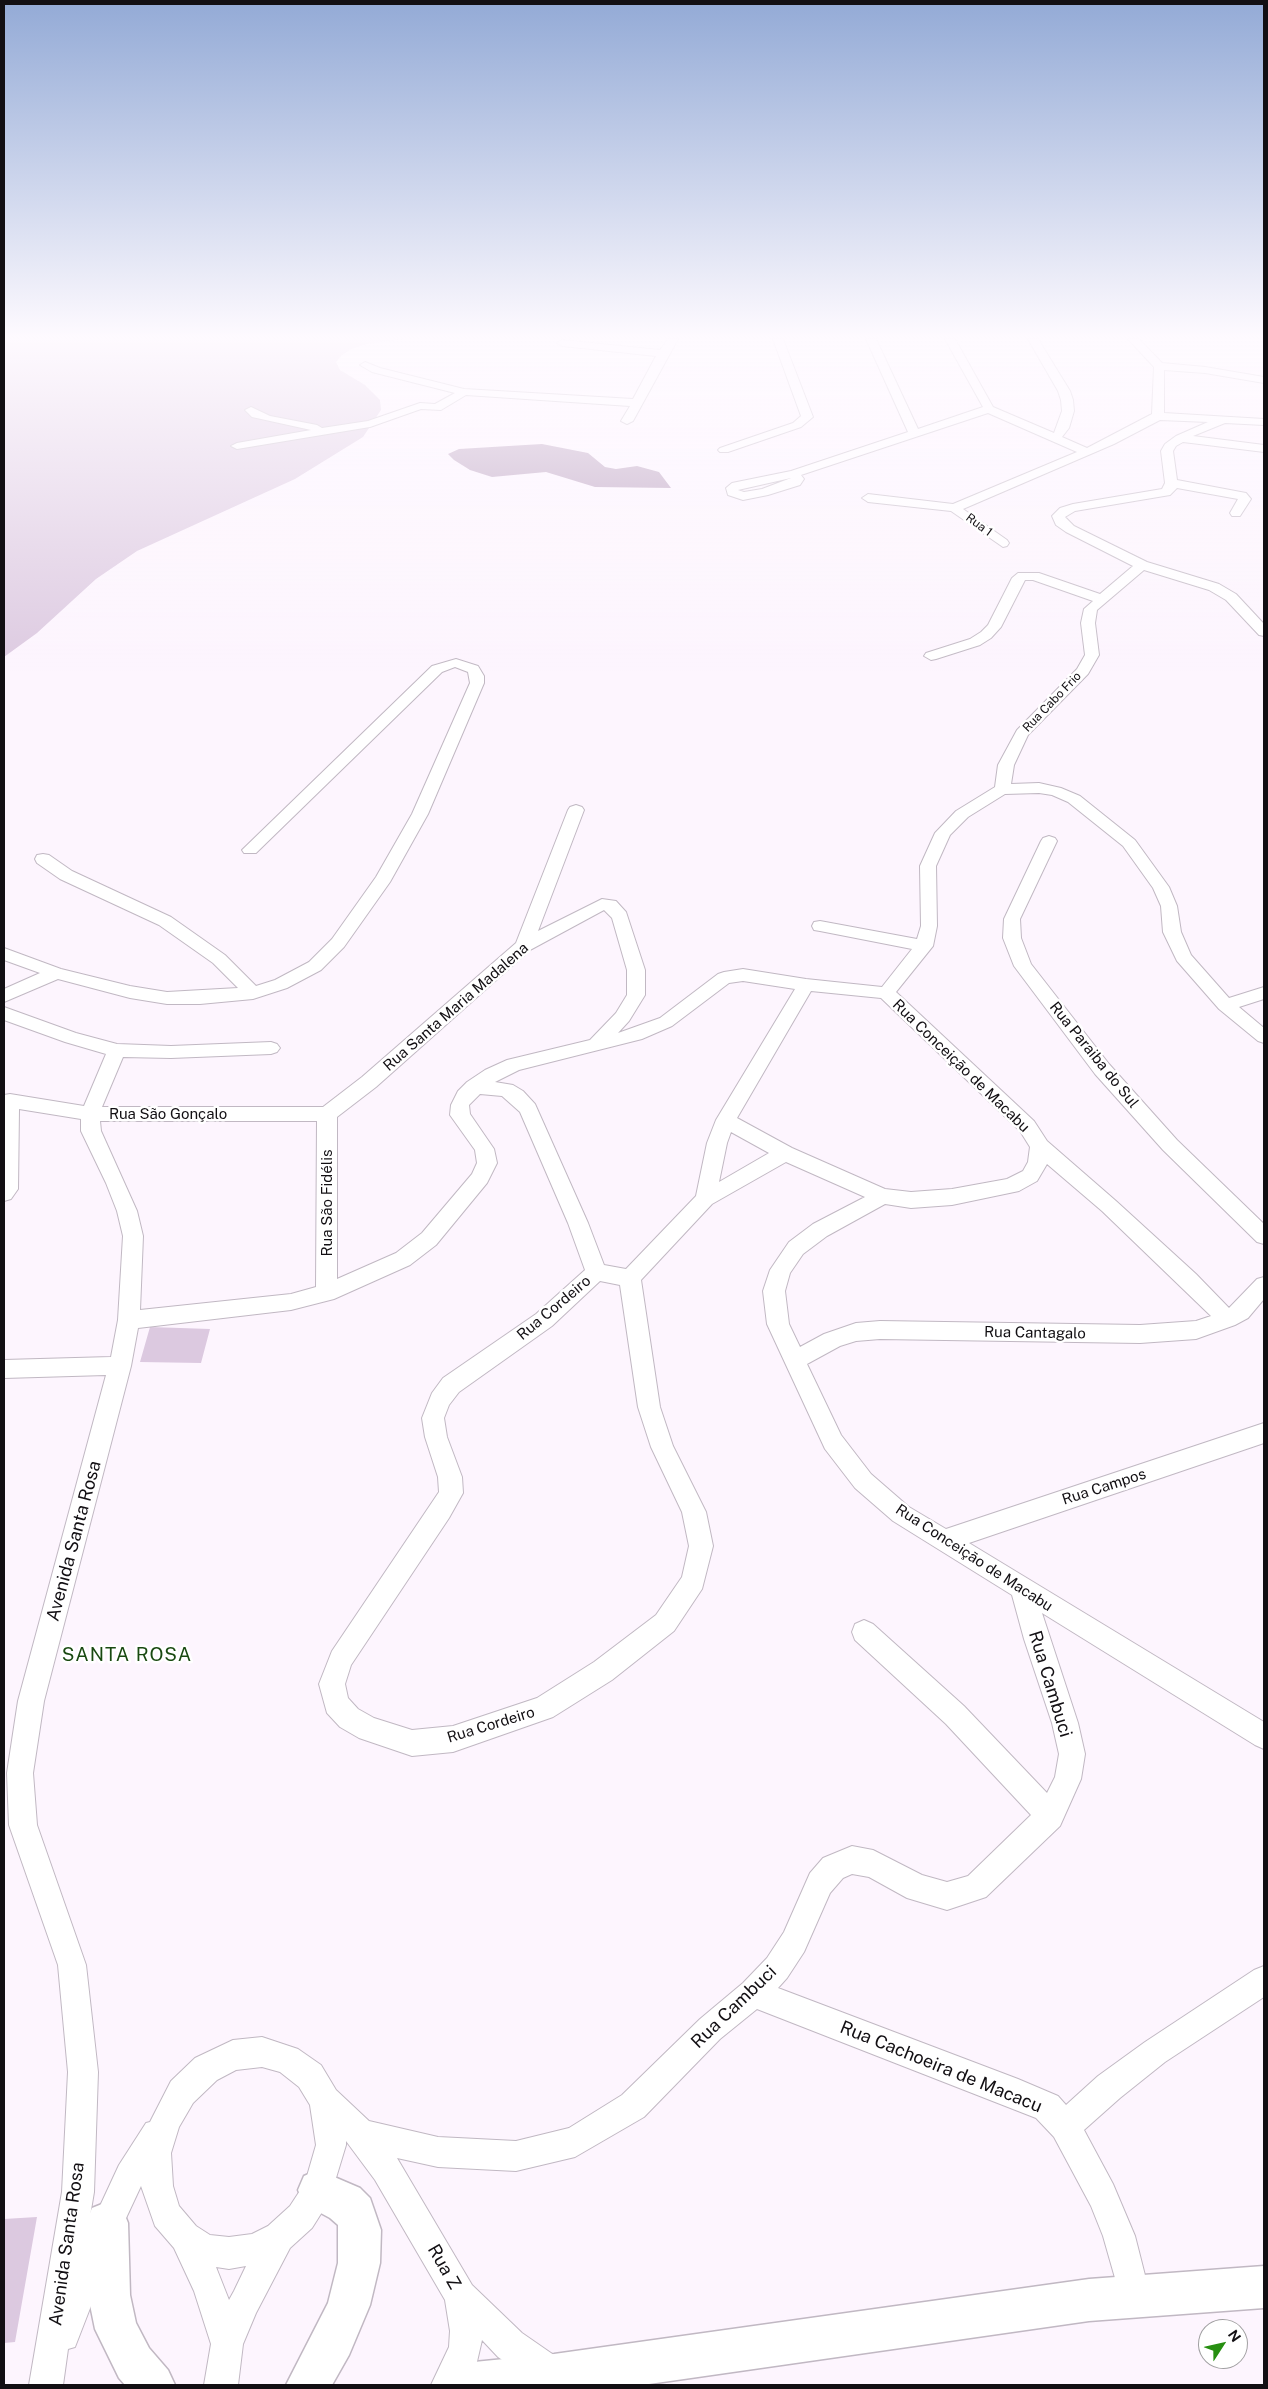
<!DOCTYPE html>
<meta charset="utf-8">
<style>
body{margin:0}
#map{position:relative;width:1268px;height:2389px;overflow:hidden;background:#fdf5fe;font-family:"Public Sans",sans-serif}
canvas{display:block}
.frame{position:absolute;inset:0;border:5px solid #120f13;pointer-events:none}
.north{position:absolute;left:1198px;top:2319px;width:50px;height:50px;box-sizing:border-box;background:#fff;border:1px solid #a09fa1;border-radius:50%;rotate:55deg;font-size:14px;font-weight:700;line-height:20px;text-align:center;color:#120f13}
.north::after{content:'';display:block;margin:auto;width:18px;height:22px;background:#278f11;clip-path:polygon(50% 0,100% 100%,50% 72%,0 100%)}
</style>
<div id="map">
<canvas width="1268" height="2389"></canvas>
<div class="frame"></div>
<div class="north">N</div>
</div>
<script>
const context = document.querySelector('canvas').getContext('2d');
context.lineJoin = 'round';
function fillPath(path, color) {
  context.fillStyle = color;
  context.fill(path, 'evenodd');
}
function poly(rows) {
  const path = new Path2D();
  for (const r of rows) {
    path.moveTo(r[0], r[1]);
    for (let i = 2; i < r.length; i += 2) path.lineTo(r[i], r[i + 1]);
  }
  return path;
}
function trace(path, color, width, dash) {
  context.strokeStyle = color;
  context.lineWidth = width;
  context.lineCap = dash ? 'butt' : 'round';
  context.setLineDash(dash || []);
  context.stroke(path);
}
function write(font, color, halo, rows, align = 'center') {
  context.font = font + ' "Public Sans",sans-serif';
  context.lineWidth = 5;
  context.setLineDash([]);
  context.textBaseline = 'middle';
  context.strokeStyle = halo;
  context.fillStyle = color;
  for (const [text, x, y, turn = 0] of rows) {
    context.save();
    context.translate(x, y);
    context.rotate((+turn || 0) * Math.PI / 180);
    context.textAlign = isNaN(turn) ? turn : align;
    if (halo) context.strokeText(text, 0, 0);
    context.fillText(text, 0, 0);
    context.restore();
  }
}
const green = poly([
 [4,339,403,339,367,344,351,349,341,356,336,362,340,370,365,385,380,400,381,410,363,437,295,479,137,551,96,579,37,633,4,657],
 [150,1327,210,1329,201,1363,140,1362],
 [37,2217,15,2342,4,2343,4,2219]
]);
const water = poly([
 [542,444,588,453,605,467,616,469,637,466,659,472,671,488,595,487,546,472,492,477,470,470,454,460,448,454,459,449]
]);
const minor = poly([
 [668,339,678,339,633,421,627,424,621,421,630,406,466,395,441,410,421,409,370,427,237,449,231,446,237,443,311,430,252,417,245,410,251,407,270,416,317,425,322,428,368,421,420,403,435,404,455,393,372,372,360,365,365,362,380,368,464,389,633,399,656,356,562,346,557,343,562,340,660,350,668,339],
 [773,339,783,339,813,417,801,427,728,452,720,452,718,450,720,448,793,423,801,416,773,339],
 [866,339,876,339,918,429,983,407,945,339,955,339,993,407,1054,433,1062,411,1061,400,1058,391,1028,339,1038,339,1070,391,1073,400,1074,411,1069,428,1062,437,1087,448,1152,414,1154,367,1128,339,1139,339,1162,363,1205,367,1264,377,1264,383,1205,373,1164,370,1164,413,1264,419,1264,425,1225,423,1193,436,1264,445,1264,452,1183,442,1176,446,1173,451,1177,480,1246,493,1251,499,1240,516,1232,516,1230,513,1238,499,1177,488,1170,495,1075,511,1065,517,1074,526,1147,562,1219,584,1236,594,1264,624,1264,636,1259,635,1226,600,1209,590,1144,570,1097,610,1095,623,1099,655,1088,674,1028,735,1014,765,1011,784,1039,783,1061,788,1080,796,1135,840,1169,887,1177,906,1181,932,1191,955,1229,998,1264,987,1264,999,1239,1007,1264,1028,1264,1043,1258,1041,1219,1009,1177,961,1163,932,1161,906,1153,888,1123,846,1068,802,1052,795,1039,793,1005,794,968,817,950,835,936,866,937,926,933,946,896,992,1034,1121,1047,1141,1116,1201,1196,1274,1229,1308,1257,1279,1264,1277,1264,1299,1248,1318,1235,1325,1196,1339,1140,1343,880,1339,856,1341,840,1346,807,1364,841,1435,871,1474,909,1507,946,1529,1264,1423,1264,1443,969,1543,1264,1722,1264,1749,1255,1745,1042,1613,1078,1723,1085,1754,1081,1779,1060,1826,986,1897,947,1910,907,1898,869,1877,852,1874,843,1878,830,1893,804,1952,787,1978,778,1988,1018,2079,1058,2096,1066,2105,1098,2076,1145,2042,1254,1970,1264,1966,1264,1997,1165,2062,1120,2098,1084,2130,1113,2184,1135,2236,1150,2295,1145,2306,1134,2311,1123,2306,1103,2236,1091,2206,1054,2137,1036,2118,757,2009,720,2039,644,2117,575,2157,516,2171,438,2167,397,2158,472,2285,522,2333,561,2360,566,2372,561,2384,537,2384,498,2357,482,2340,476,2366,466,2385,431,2385,449,2347,450,2331,445,2300,375,2180,346,2141,346,2145,329,2201,312,2228,290,2248,256,2313,243,2344,238,2385,204,2385,211,2344,194,2291,174,2248,155,2226,141,2186,120,2231,75,2347,68,2349,63,2385,29,2385,62,2192,68,2072,58,1965,9,1825,7,1773,18,1701,106,1375,4,1378,4,1360,111,1357,118,1320,123,1236,117,1211,106,1183,81,1131,81,1119,19,1109,18,1189,11,1199,4,1201,4,1095,10,1094,84,1106,106,1054,65,1042,4,1020,4,1007,76,1033,117,1044,171,1046,271,1042,277,1044,280,1048,277,1052,271,1054,171,1058,123,1057,102,1107,323,1107,362,1077,516,943,568,810,570,807,576,805,582,807,584,810,538,931,602,899,616,901,626,912,645,970,645,995,629,1021,618,1033,660,1018,718,974,724,972,743,969,806,979,882,987,912,949,820,931,814,930,812,926,814,922,820,921,917,939,921,926,920,866,935,833,956,811,995,787,998,765,1017,730,1077,669,1085,655,1081,623,1084,609,1093,601,1033,580,1025,580,1001,627,991,638,980,645,936,659,931,660,924,656,926,653,970,639,981,632,988,625,1012,578,1018,573,1039,573,1100,594,1133,566,1066,532,1056,525,1052,516,1060,508,1073,504,1162,489,1165,483,1161,451,1165,444,1176,436,1208,422,1160,420,1114,444,963,509,1007,540,1009,543,1007,546,1003,547,951,511,868,502,862,498,868,494,953,504,1077,452,988,413,801,475,804,479,800,485,768,495,743,500,728,495,726,488,732,483,791,471,908,432,866,339],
 [791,478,762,489,744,492,738,490,791,478],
 [604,910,612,918,627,970,627,995,616,1013,590,1040,507,1060,485,1070,467,1082,458,1091,451,1105,450,1115,475,1150,477,1163,472,1174,422,1233,396,1253,337,1279,337,1117,376,1087,530,950,604,910],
 [743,981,795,989,716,1120,707,1143,696,1196,626,1269,604,1265,588,1223,535,1104,523,1091,513,1085,495,1082,519,1070,642,1039,672,1026,729,983,743,981],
 [811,991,881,998,1020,1131,1030,1147,1028,1162,1023,1171,1007,1179,952,1189,911,1192,885,1189,792,1148,737,1118,811,991],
 [480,1094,502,1096,520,1112,568,1223,585,1270,536,1314,443,1378,432,1393,422,1418,425,1437,438,1477,439,1492,332,1651,319,1684,327,1713,340,1727,359,1738,412,1756,453,1752,553,1717,612,1680,674,1631,702,1589,713,1546,706,1512,673,1446,660,1407,641,1280,712,1204,786,1162,865,1197,813,1224,789,1242,770,1270,763,1291,767,1324,825,1449,855,1488,893,1521,1012,1595,1024,1639,1052,1723,1059,1754,1055,1777,1047,1793,964,1706,873,1624,864,1620,855,1624,852,1632,855,1640,946,1724,1031,1815,968,1876,947,1882,922,1875,873,1850,852,1846,823,1858,810,1873,784,1932,767,1958,743,1983,700,2019,622,2095,569,2128,516,2141,438,2137,369,2121,336,2090,321,2065,298,2049,262,2037,233,2040,195,2058,171,2081,150,2122,146,2123,119,2165,87,2234,94,2192,98,2072,86,1965,37,1825,33,1773,44,1701,131,1366,138,1328,291,1310,334,1299,410,1265,436,1245,487,1183,497,1163,494,1149,470,1114,469,1105,480,1094],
 [100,1121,317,1121,316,1287,291,1294,140,1310,143,1236,137,1211,101,1131,100,1121],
 [731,1132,769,1153,719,1182,727,1143,731,1132],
 [1047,1164,1102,1211,1211,1316,1196,1321,1140,1325,880,1321,856,1323,824,1334,800,1347,789,1324,785,1291,790,1273,803,1254,827,1236,885,1204,911,1208,952,1205,1019,1191,1037,1181,1047,1164],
 [600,1281,620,1285,638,1407,651,1447,682,1512,689,1546,682,1577,656,1615,594,1662,537,1698,453,1726,412,1730,374,1718,358,1709,348,1698,345,1684,351,1665,449,1518,463,1493,462,1477,447,1437,444,1418,449,1405,459,1392,552,1326,600,1281],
 [262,2067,280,2072,299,2087,310,2105,316,2145,305,2183,290,2206,268,2226,252,2234,229,2237,210,2235,196,2226,179,2206,173,2186,171,2153,179,2127,193,2103,217,2080,236,2070,262,2067],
 [246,2266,234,2291,229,2300,216,2267,229,2269,246,2266],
 [456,659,478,666,484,676,484,683,428,814,390,882,344,947,321,970,287,988,253,999,200,1004,167,1004,130,998,58,979,4,1002,4,989,40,973,4,960,4,948,61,969,130,986,167,992,238,988,213,963,159,925,60,879,37,863,35,859,37,855,43,854,49,855,72,871,171,917,225,955,256,986,275,980,309,962,332,939,376,877,412,814,470,683,468,672,455,667,442,672,256,853,244,853,242,850,432,666,456,659],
 [1049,836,1055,838,1057,841,1020,919,1021,938,1031,964,1109,1064,1177,1140,1264,1224,1264,1244,1257,1242,1163,1150,1095,1074,1014,966,1003,938,1004,919,1041,841,1043,838,1049,836]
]);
const major = poly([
 [318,2170,360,2188,370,2198,381,2230,380,2263,370,2305,349,2355,332,2385,286,2385,328,2303,338,2263,338,2225,330,2218,304,2204,298,2190,304,2176,318,2170],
 [107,2202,122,2208,128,2223,130,2295,136,2323,149,2348,168,2370,175,2385,125,2385,119,2378,95,2329,88,2295,86,2223,92,2208,107,2202],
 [1264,2266,1264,2308,1089,2321,642,2385,442,2385,449,2370,464,2363,554,2354,1089,2279,1264,2266]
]);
const farStreetnames = [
 ["Rua 1",979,525,36],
 ["Rua Cabo Frio",1052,702,-46]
];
const streetNames = [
 ["Rua Santa Maria Madalena",456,1007,-41],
 ["Rua Paraiba do Sul",1094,1055,51],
 ["Rua Conceição de Macabu",961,1066,44],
 ["Rua São Gonçalo",168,1114],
 ["Rua São Fidélis",327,1203,-90],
 ["Rua Cordeiro",554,1308,-40],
 ["Rua Cantagalo",1035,1333,1],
 ["Rua Campos",1104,1487,-18],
 ["Rua Conceição de Macabu",974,1558,33],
 ["Rua Cordeiro",491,1725,-17]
];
const nearStreetnames = [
 ["Avenida Santa Rosa",74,1541,-75],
 ["Rua Cambuci",1050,1684,73],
 ["Rua Cambuci",734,2007,-44],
 ["Rua Cachoeira de Macacu",941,2067,22],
 ["Avenida Santa Rosa",67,2244,-82],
 ["Rua Z",444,2267,60]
];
const nearNeighbourhoodnames = [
 ["SANTA ROSA",127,1655]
];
fillPath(green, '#dcc9e0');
fillPath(water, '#b59aba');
trace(minor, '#c1b8c3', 2);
trace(major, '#c1b8c3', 3);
fillPath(minor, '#fff');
fillPath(major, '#fff');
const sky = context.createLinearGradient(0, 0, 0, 674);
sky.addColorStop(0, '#93aad6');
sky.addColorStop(0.5, '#fefaff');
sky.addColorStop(1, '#fefaff00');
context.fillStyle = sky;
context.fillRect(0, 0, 1268, 674);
write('12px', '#120f13', '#fff', farStreetnames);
write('15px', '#120f13', '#fff', streetNames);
write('18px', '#120f13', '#fff', nearStreetnames);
context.letterSpacing = '1px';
write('19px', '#194911', '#fff', nearNeighbourhoodnames);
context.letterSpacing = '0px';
</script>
